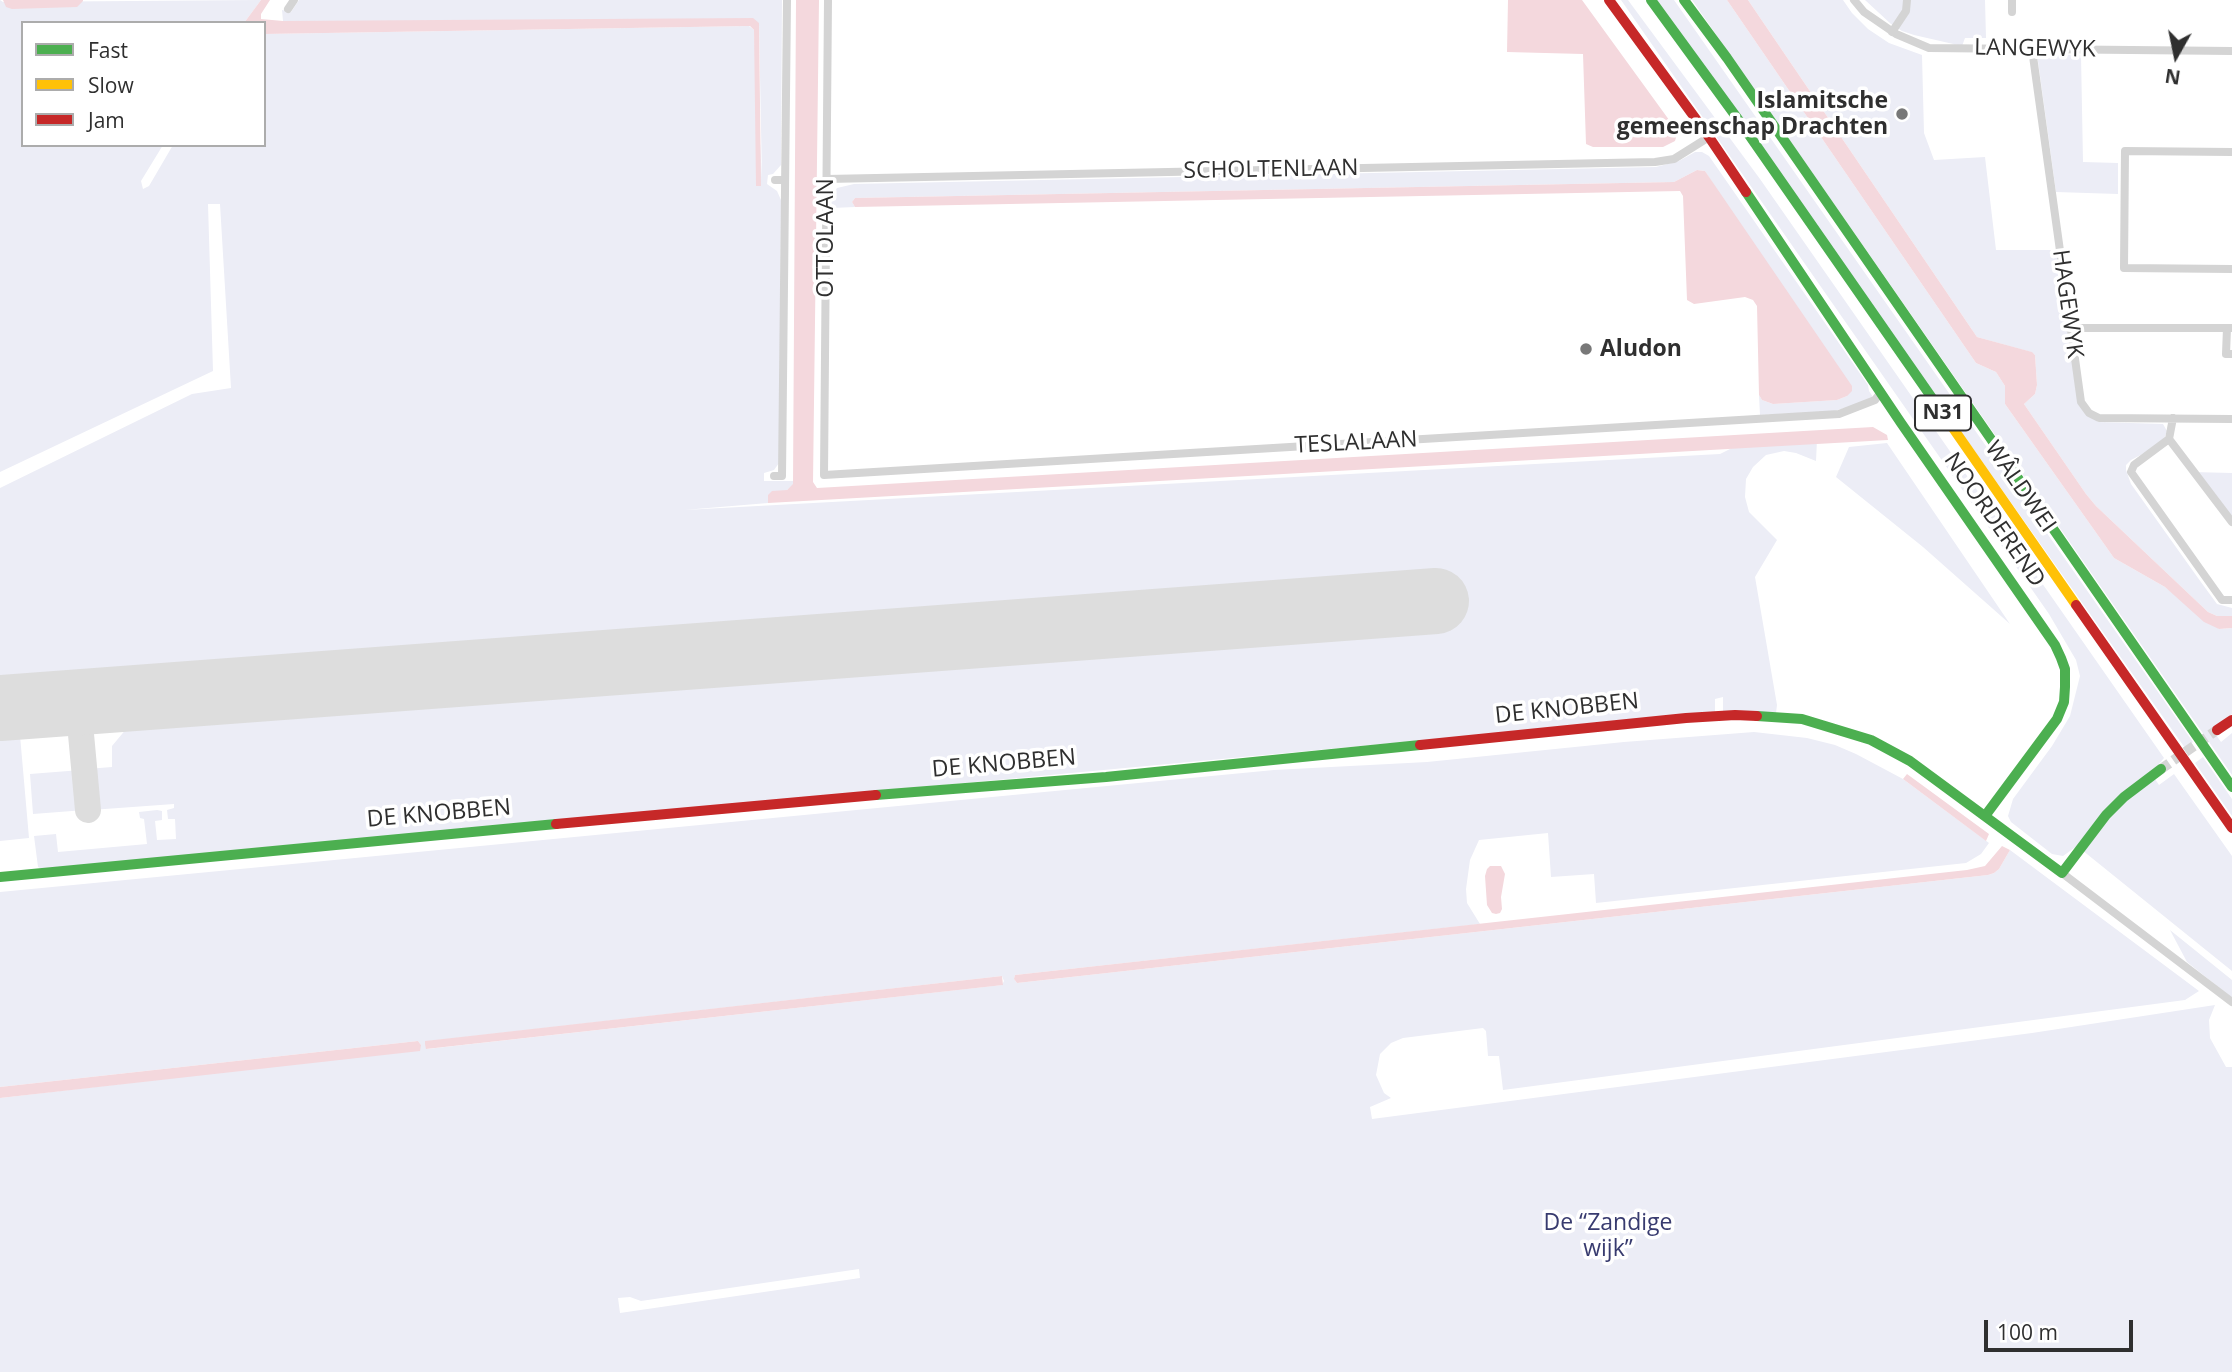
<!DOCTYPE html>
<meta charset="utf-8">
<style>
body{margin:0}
#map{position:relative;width:2232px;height:1372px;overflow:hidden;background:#fff;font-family:"Open Sans",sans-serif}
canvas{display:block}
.legend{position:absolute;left:21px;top:21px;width:245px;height:126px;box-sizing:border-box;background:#fff;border:2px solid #acacac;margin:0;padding:9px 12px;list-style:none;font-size:21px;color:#2f2f2f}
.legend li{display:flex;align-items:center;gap:14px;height:35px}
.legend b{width:35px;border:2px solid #acacac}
.north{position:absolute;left:2141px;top:21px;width:70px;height:70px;-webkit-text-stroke:5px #fff;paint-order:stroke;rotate:189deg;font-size:19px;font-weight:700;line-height:28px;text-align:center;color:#2f2f2f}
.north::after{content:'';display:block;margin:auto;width:24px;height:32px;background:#2f2f2f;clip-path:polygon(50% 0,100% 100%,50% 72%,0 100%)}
.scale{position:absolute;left:1984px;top:1320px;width:149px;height:32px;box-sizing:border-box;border:4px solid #2f2f2f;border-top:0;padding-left:9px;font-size:21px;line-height:24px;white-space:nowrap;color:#2f2f2f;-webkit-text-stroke:5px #fff;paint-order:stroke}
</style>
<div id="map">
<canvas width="2232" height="1372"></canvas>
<ul class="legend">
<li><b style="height:9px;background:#4caf50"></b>Fast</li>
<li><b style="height:9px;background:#ffc107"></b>Slow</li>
<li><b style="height:9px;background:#c62828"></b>Jam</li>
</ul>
<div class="north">N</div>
<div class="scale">100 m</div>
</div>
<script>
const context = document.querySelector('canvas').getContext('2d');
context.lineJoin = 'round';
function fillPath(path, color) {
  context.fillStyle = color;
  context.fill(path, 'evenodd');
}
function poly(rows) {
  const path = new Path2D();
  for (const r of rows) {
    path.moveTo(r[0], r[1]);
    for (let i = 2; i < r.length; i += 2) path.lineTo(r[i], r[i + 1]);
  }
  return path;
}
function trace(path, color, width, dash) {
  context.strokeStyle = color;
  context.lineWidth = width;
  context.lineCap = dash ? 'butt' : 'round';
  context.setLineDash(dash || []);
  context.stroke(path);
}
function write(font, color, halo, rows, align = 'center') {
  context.font = font + ' "Open Sans",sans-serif';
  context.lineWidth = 7;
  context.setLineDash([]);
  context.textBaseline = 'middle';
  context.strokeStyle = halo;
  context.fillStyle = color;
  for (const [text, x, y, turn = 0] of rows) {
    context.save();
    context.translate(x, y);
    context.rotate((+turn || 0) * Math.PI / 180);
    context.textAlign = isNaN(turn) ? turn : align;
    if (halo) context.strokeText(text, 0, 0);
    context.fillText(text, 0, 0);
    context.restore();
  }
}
const green = poly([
 [0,0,3,2,261,0,244,23,23,23,23,145,163,145,141,181,143,189,149,186,173,145,264,145,264,34,749,26,754,30,762,180,759,23,283,21,282,10,291,12,299,0,782,0,781,165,773,174,768,175,767,184,777,191,781,200,779,463,774,470,764,473,764,481,793,481,793,485,787,490,768,495,768,503,684,510,1720,454,1738,445,1817,440,1816,461,1796,453,1784,451,1766,455,1753,467,1746,479,1745,497,1749,512,1777,540,1755,577,1777,705,1776,713,1723,713,1723,697,1715,699,1715,713,42,869,38,867,34,836,56,834,58,852,147,844,144,819,140,818,139,812,157,810,162,811,162,820,155,821,157,840,176,839,175,819,168,819,167,810,174,808,174,804,91,810,87,769,112,767,112,746,132,722,1438,621,1435,580,19,686,17,688,17,693,0,694,0,488,192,394,231,388,220,204,208,204,213,371,0,472],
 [1621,0,1628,0,1760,179,2164,758,2151,773,2159,785,2174,774,2232,856,2232,971,2077,846,2063,856,2052,854,2011,822,2008,816,2013,799,2052,746,2070,716,2080,676,2076,660,2049,614],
 [1655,0,1674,0,2193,742,2185,748],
 [1692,0,1727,0,1976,363,1996,372,2005,386,2005,404,2114,558,2165,587,2219,629,2232,628,2232,714,2212,729,2221,742,2232,733,2232,775],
 [1748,0,1843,0,1852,13,1868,29,1889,43,1922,55,1924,133,1934,160,1985,157,1996,250,2058,250,2080,405,2098,422,2163,424,2167,431,2164,439,2156,447,2131,460,2126,465,2126,470,2131,484,2198,578,2217,604,2232,608,2232,616,2217,616,2208,612,2096,506,2086,494,2024,404,2035,394,2037,385,2035,355,2031,352,1977,337],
 [1865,0,1985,0,1986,38,1965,38,1962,46,1914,35,1902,31,1891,24],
 [2037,54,2081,55,2083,162,2118,163,2118,194,2056,192],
 [1695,152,1702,152,1709,156,1868,385,1869,391,1875,400,1834,411,1760,415,1759,395,1762,400,1773,404,1837,400,1847,396,1705,171,1697,170,1674,182,855,198,852,202,855,207,832,208,831,198,837,188,854,184,1656,167,1679,161],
 [1887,443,2010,624,1923,547,1836,477,1849,447],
 [2192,472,2232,473,2232,524],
 [19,724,29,838,0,841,0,725],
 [1754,732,1807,738,1835,745,1856,754,1903,779,1989,843,1981,854,1966,863,1596,903,1594,874,1551,877,1548,833,1479,840,1470,860,1466,889,1467,903,1480,924,1015,975,1014,979,1017,983,1988,875,1994,873,1999,869,2010,850,2199,991,2185,1000,1503,1090,1499,1056,1488,1056,1486,1031,1483,1028,1403,1038,1391,1043,1380,1054,1376,1075,1384,1093,1391,1098,1370,1107,1372,1119,2032,1033,2215,1005,2209,1020,2210,1038,2226,1067,2232,1067,2232,1372,0,1372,0,1098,233,1071,421,1045,418,1041,0,1087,0,892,1274,770,1427,762,1624,742],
 [1002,976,1004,981,1002,985,427,1049,430,1041],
 [859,1269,860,1278,620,1313,618,1298,630,1297,641,1301],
 [2203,757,2232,799,2232,816,2195,763],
 [81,770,85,810,33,814,30,774],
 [2170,930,2232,980,2232,998,2187,962]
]);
const water = poly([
 [3,0,83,0,83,1,77,7,12,9,6,7],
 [261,0,270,0,261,14,261,19,283,21,753,18,759,23,761,186,756,186,754,30,750,26,264,34,264,23,244,23],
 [796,0,819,0,813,482,817,488,1873,427,1887,435,1888,440,768,503,768,495,772,491,787,490,793,484],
 [1508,0,1582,0,1672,124,1677,134,1675,141,1663,147,1593,147,1586,144,1583,54,1507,52],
 [1727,0,1748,0,1977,337,2032,352,2035,355,2037,385,2035,394,2024,404,2086,494,2096,506,2208,612,2217,616,2232,616,2232,628,2219,629,2204,622,2165,587,2114,558,2005,404,2005,386,1996,372,1976,363],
 [1697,170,1705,171,1852,386,1852,391,1847,396,1837,400,1773,404,1762,400,1759,395,1757,306,1753,300,1745,297,1694,304,1687,300,1683,196,1680,191,855,207,852,202,855,198,1674,182],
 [1907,774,1989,834,1986,841,1903,779],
 [2002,846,2010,850,1999,869,1994,873,1988,875,1017,983,1014,979,1015,975,1967,870,1985,866],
 [1490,866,1501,866,1505,874,1501,897,1502,909,1500,913,1496,914,1492,913,1487,905,1485,876,1487,869],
 [1002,976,1003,985,426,1049,425,1044,425,1041,461,1037],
 [418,1041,421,1045,420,1051,0,1098,0,1087]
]);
const taxiway = poly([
 [78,702,88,810]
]);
const runway = poly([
 [0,708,1436,601]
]);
const secondaryTunnel = poly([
 [2161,769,2217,730]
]);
const street = poly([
 [828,0,824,475,1839,414,1875,400,1881,392],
 [1854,0,1864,12,1896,34,1929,48,2232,51],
 [288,9,294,0],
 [2012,12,2012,0],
 [1892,32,1906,11,1907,0],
 [2032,49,2081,402,2089,413,2099,418,2232,419],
 [2232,152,2125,151,2124,268,2232,269],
 [827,179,1655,162,1674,159,1709,137],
 [775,180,785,180],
 [2069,328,2232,328],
 [2227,328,2226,354,2232,354],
 [2173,418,2169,439,2134,465,2131,472,2222,600,2232,600],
 [2169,439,2232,522],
 [774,476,782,476,787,0],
 [2062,873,2232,1002]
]);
const fast = poly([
 [1651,0,1740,122,1939,408],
 [1684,0,1727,58,2232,787],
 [1746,192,1901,423,2055,645,2061,658,2065,669,2065,687,2064,702,2057,719,1985,816],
 [1757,716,1802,719,1871,740,1910,761,2062,873,2106,815,2124,797,2161,769],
 [876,795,1106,777,1420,745],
 [0,877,556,824]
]);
const slow = poly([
 [1939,408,2076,605]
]);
const jam = poly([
 [1609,0,1709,137,1746,192],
 [2076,605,2232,828],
 [2217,730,2232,720],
 [1420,745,1686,718,1735,715,1757,716],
 [556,824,876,795]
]);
const markers = [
 [1902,114,7,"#787878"],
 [1586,349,7,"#787878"]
];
const shields = [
 [1943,413,56]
];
const shieldNames = [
 ["N31",1943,413]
];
const streetNames = [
 ["LANGEWYK",2035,49,1],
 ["SCHOLTENLAAN",1271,170,-1],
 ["OTTOLAAN",826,238,-90],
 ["HAGEWYK",2067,304,82],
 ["TESLALAAN",1356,443,-3],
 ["WÂLDWEI",2020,487,55],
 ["NOORDEREND",1994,520,55],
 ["DE KNOBBEN",1567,709,-6],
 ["DE KNOBBEN",1004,764,-5],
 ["DE KNOBBEN",439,814,-5]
];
const poiNames = [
 ["Islamitsche",1888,101],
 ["gemeenschap Drachten",1888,127],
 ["Aludon",1600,349,"left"]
];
const parkNames = [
 ["De “Zandige",1608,1223],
 ["wijk”",1608,1249]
];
fillPath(green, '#ecedf6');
fillPath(water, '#f4d8dd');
trace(taxiway, '#ddd', 26);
trace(runway, '#ddd', 66);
trace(secondaryTunnel, '#d5d5d5', 10, [10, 5]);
trace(street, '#d4d4d4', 8);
trace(fast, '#4caf50', 10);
trace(slow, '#ffc107', 10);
trace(jam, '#c62828', 10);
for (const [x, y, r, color] of markers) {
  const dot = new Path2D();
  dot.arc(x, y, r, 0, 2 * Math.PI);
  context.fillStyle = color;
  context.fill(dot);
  trace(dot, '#fff', 2.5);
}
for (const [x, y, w] of shields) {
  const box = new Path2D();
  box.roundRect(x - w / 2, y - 17.5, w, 35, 5);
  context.fillStyle = '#fff';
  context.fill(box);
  trace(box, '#2f2f2f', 2);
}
write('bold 21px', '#2f2f2f', null, shieldNames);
write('23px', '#2f2f2f', '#fff', streetNames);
write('bold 23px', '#2f2f2f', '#fff', poiNames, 'right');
write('23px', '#383b6f', '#fff', parkNames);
</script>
